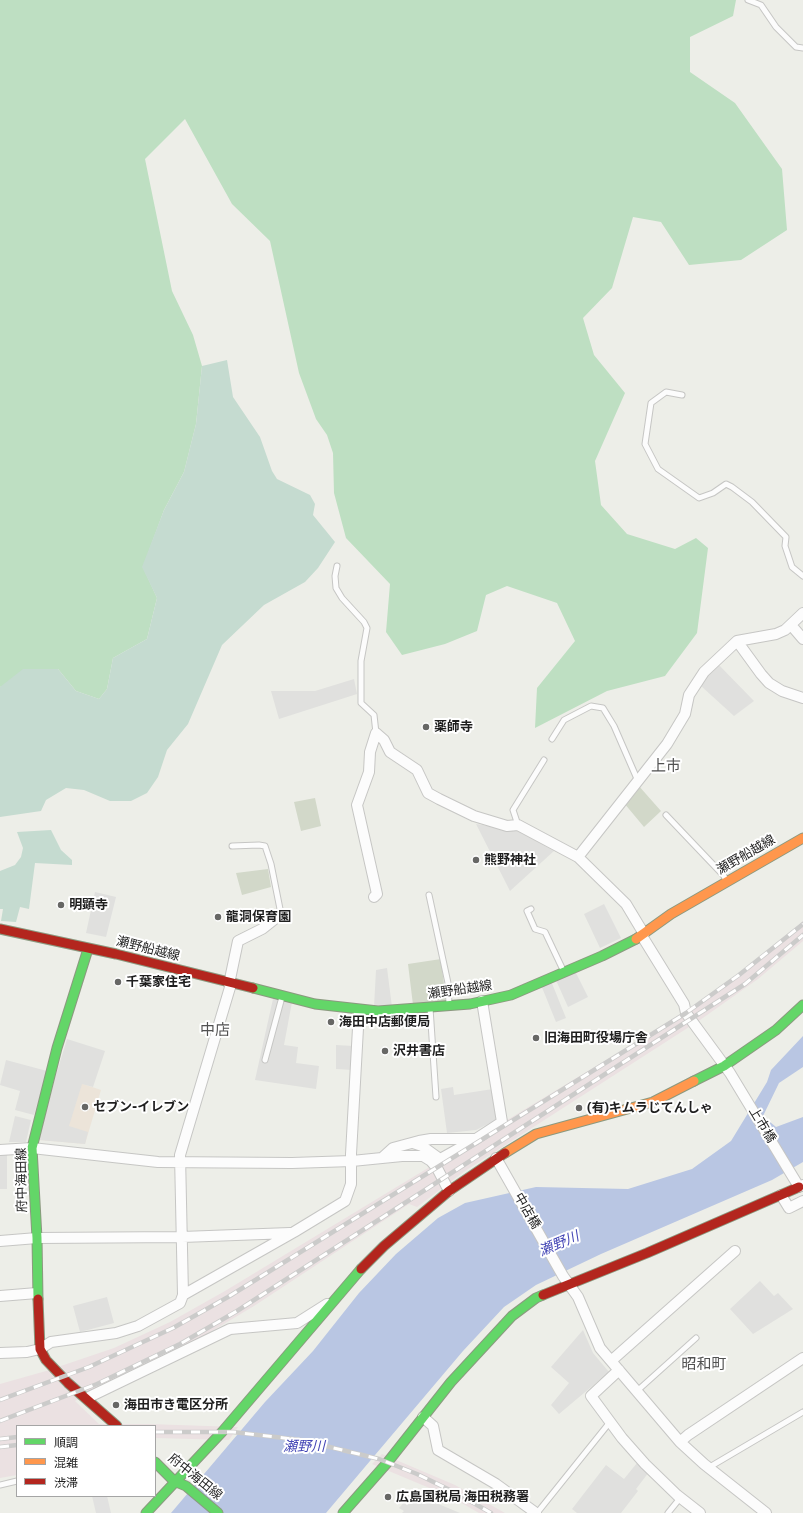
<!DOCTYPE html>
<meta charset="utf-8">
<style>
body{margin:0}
#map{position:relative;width:803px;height:1513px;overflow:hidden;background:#edeee8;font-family:"IBM Plex Sans","Noto Sans JP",sans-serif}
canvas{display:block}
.legend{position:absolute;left:16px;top:1425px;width:140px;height:72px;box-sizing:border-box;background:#fff;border:1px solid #a5a5a5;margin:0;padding:5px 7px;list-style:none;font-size:12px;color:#1f1f1f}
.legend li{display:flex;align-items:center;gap:8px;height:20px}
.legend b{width:20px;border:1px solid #a5a5a5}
</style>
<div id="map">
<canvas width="803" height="1513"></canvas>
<ul class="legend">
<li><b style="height:5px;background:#63d668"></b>順調</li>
<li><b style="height:5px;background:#ff974d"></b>混雑</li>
<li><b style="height:5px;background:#b3261e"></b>渋滞</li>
</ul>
</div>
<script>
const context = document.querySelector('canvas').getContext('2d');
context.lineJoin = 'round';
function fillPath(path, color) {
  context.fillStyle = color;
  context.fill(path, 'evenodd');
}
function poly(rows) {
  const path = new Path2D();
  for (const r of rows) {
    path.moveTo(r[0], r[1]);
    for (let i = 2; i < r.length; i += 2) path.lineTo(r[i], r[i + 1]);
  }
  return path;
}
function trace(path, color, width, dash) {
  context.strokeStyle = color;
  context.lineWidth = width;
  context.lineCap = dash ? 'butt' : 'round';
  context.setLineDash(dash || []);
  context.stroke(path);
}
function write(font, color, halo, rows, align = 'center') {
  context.font = font + ' "IBM Plex Sans","Noto Sans JP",sans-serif';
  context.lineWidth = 4;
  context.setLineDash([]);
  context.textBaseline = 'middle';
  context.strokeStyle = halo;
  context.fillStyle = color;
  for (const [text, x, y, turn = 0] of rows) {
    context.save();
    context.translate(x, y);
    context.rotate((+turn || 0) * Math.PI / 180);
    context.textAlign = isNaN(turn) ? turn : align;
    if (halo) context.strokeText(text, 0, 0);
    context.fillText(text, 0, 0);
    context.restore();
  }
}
const commercial = poly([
 [56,1075,101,1090,85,1144,39,1140]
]);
const industrial = poly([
 [803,921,803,941,758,979,700,1020,465,1171,417,1207,409,1204,254,1306,192,1343,75,1401,99,1424,148,1424,238,1427,229,1440,155,1438,155,1426,17,1426,17,1475,0,1478,0,1384,46,1371,114,1348,170,1322,225,1291,654,1031,719,989,786,937],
 [382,1454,455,1485,505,1513,479,1513,451,1497,372,1464]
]);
const construction = poly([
 [638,785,661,811,644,827,624,803],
 [315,798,321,826,301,831,294,802],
 [268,869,271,887,242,895,236,873],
 [441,959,446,1001,413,1005,408,964]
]);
const forest = poly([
 [0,0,736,0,733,16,690,37,690,72,735,103,782,169,787,230,741,260,689,265,661,222,633,217,612,288,583,318,594,355,625,393,595,461,601,505,627,534,675,549,696,538,708,548,697,633,665,676,607,691,535,728,537,688,575,641,557,603,507,586,486,595,477,631,445,644,402,655,386,632,390,584,346,538,334,493,333,453,327,435,316,419,299,373,270,241,232,204,185,119,145,159,172,291,193,335,202,366,196,424,184,472,164,510,143,567,157,598,147,639,113,658,107,689,99,699,76,691,58,669,0,687]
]);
const cemetery = poly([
 [227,360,233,397,260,437,272,471,277,479,310,495,315,504,313,515,335,542,318,568,305,582,264,605,222,645,188,724,167,750,158,777,147,793,131,801,110,801,84,790,66,788,46,800,41,811,0,817,0,687,23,669,58,669,76,691,99,699,107,689,113,658,147,639,157,598,142,567,164,510,184,472,196,424,202,366],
 [51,830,61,850,72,860,72,865,35,863,29,909,20,907,16,922,1,921,3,909,0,909,0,871,15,865,21,857,23,848,17,832]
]);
const parking = poly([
 [717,663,754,701,734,716,701,686,706,675],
 [354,679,357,694,279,719,271,691,315,691],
 [476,824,516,830,554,851,510,891],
 [95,892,116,897,106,937,86,933],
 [604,904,621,938,600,948,584,914],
 [387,968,392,1007,374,1007,376,970],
 [574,969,588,997,568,1007,555,978],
 [551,981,566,1018,556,1022,541,985],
 [273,999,292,1002,284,1045,298,1047,296,1063,319,1066,316,1089,255,1080],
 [67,1039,105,1051,93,1087,82,1084,69,1126,88,1132,85,1144,39,1140,56,1075],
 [336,1045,353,1046,352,1070,336,1069],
 [6,1060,47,1071,34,1115,15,1110,20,1091,0,1085],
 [453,1087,454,1095,493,1089,498,1119,476,1130,447,1133,441,1089],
 [15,1116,31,1120,26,1142,9,1142],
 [0,1155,7,1155,7,1189,0,1189],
 [760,1281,774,1296,778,1293,793,1309,753,1334,730,1309],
 [107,1297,114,1323,80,1332,73,1306],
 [583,1330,593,1353,609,1372,559,1414,551,1405,569,1383,551,1367],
 [637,1463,649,1472,636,1489,638,1491,621,1513,577,1513,572,1509,606,1465,624,1479],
 [412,1493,460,1513,402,1513,404,1511,399,1508]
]);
const water = poly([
 [803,1036,803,1067,779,1083,763,1116,776,1127,803,1117,803,1162,772,1180,601,1254,536,1285,504,1307,463,1351,326,1513,171,1513,265,1402,313,1351,359,1293,396,1254,438,1218,465,1203,536,1187,628,1189,692,1169,731,1141,767,1082,771,1070]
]);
const pier = poly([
 [92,1496,107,1496,111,1513,96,1513]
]);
const lane = poly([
 [748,0,761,5,776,27,796,47,803,48],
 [682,395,666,392,651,403,645,444,658,469,699,498,713,493,726,484,732,487,752,502,786,537,785,546,792,567,803,576],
 [337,566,335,576,336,588,342,598,364,622,367,628,361,661,361,703,374,715,376,733],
 [552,739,564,720,591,706,603,708,614,726,638,781],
 [666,815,724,876,726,881],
 [518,825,513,810,544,760],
 [232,846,259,845,265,846,271,864,281,914],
 [429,895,448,983,449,1004],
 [531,909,527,911,535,929,545,932,564,972],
 [430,1008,436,1097],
 [265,1060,282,997],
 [637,1391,696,1338],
 [708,1468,803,1412],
 [0,1485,17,1481],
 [537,1513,610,1422],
 [668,1513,681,1497]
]);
const street = poly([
 [791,625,803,639],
 [737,641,761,674,769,683,782,691,803,698],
 [578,857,667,744,685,714,689,695,704,672,737,641,776,634,785,630,803,613],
 [374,897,377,894,357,805,369,772,370,752,376,733,384,740,390,752,417,770,428,793,439,799,474,816,507,826,518,825,578,857,626,904,644,934],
 [642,936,684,1004,686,1013,730,1073,799,1187,803,1185],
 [229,984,238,941,262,929,281,914],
 [413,1143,422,1146,440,1159],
 [0,1150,32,1148,158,1162,292,1163,352,1161,402,1156,423,1156,431,1161,437,1168,449,1191],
 [382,1158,393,1148,419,1141,431,1139,476,1139,502,1122,482,1001],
 [496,1158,563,1276,578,1297,600,1348,680,1442,704,1464,766,1513],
 [433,1163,476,1139],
 [781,1195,789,1208,803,1201],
 [0,1241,37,1238,182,1237,290,1233],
 [183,1295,180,1155,231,984],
 [0,1296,37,1293],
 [0,1353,27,1352,40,1349,51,1342,116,1333,138,1326,180,1303,183,1295,294,1232,345,1201,351,1184,351,1154,359,1010],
 [611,1361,735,1251],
 [619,1370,591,1396,622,1438,645,1464,677,1495,700,1513],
 [87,1398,230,1329,297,1323,327,1304],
 [423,1417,433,1426,438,1450,496,1484,536,1513],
 [680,1442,688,1435,803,1358]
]);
const fast = poly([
 [253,988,315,1004,378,1011,470,1004,511,995,602,956,636,939],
 [694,1081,724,1066,776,1030,803,1005],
 [38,1299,37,1238,32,1148,57,1048,88,949],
 [155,1462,174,1481,186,1486,218,1513],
 [146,1513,222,1432,361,1269],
 [343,1513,387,1463,451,1382,512,1316,536,1298,543,1295]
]);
const slow = poly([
 [636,939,671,914,803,838],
 [505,1153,536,1134,653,1102,694,1081]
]);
const jam = poly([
 [0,929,116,954,253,988],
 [361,1269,384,1246,449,1191,505,1153],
 [543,1295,647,1253,799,1187],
 [38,1299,40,1349,46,1360,68,1383,117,1426]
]);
const rail = poly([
 [0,1400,89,1367,173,1328,228,1297,686,1013,739,975,803,924],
 [0,1421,97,1384,180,1344,237,1311,745,984,803,935],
 [155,1432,233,1432,301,1440,379,1459,417,1474,456,1493,491,1513],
 [0,1439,17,1437],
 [0,1447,17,1445]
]);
const markers = [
 [426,727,4,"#676765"],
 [476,860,4,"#676765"],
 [61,905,4,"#676765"],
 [218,917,4,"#676765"],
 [118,982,4,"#676765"],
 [331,1022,4,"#676765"],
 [536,1038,4,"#676765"],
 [385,1051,4,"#676765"],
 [85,1107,4,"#676765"],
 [579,1108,4,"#676765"],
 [116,1405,4,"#676765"],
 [388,1497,4,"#676765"]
];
const poiNames = [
 ["薬師寺",434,727],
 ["熊野神社",484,860],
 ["明顕寺",69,905],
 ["龍洞保育園",226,917],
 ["千葉家住宅",126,982],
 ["海田中店郵便局",339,1022],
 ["旧海田町役場庁舎",544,1038],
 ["沢井書店",393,1051],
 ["セブン-イレブン",93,1107],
 ["(有)キムラじてんしゃ",587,1108],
 ["海田市き電区分所",124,1405],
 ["広島国税局 海田税務署",396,1497]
];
const streetNames = [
 ["瀬野船越線",746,855,-30],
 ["瀬野船越線",148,949,14],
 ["瀬野船越線",460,990,-8],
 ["上市橋",762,1125,59],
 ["府中海田線",22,1180,-91],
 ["中店橋",527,1211,60],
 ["府中海田線",195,1477,39]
];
const waterNames = [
 ["瀬野川",559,1244,-23],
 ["瀬野川",304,1447]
];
const quarterNames = [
 ["上市",666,767],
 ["中店",215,1031],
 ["昭和町",704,1365]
];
fillPath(commercial, '#ece4d9');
fillPath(industrial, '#ebe1e2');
fillPath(construction, '#d2d8c9');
fillPath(forest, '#bedfc2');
fillPath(cemetery, '#c5dbd0');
fillPath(parking, '#e0e0de');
fillPath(water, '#b9c6e3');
fillPath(pier, '#e1e1e0');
trace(lane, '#c6c6c4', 7);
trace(street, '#c6c6c4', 12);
trace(fast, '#8b997f', 11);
trace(slow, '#8b997f', 11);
trace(jam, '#8b997f', 11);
trace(lane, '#fcfcfc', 5);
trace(street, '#fcfcfc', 10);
trace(fast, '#63d668', 9);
trace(slow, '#ff974d', 9);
trace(jam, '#b3261e', 9);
trace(rail, '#cbcbca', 4.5);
trace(rail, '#fff', 3, [9]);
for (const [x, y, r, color] of markers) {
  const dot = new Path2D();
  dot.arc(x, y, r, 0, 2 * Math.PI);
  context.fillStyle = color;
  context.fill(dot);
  trace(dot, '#fff', 1.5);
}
write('bold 13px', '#1f1f1f', '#fff', poiNames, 'left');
write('13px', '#1f1f1f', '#fff', streetNames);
write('italic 14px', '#4547b6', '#fff', waterNames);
write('15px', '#525252', '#fff', quarterNames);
</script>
